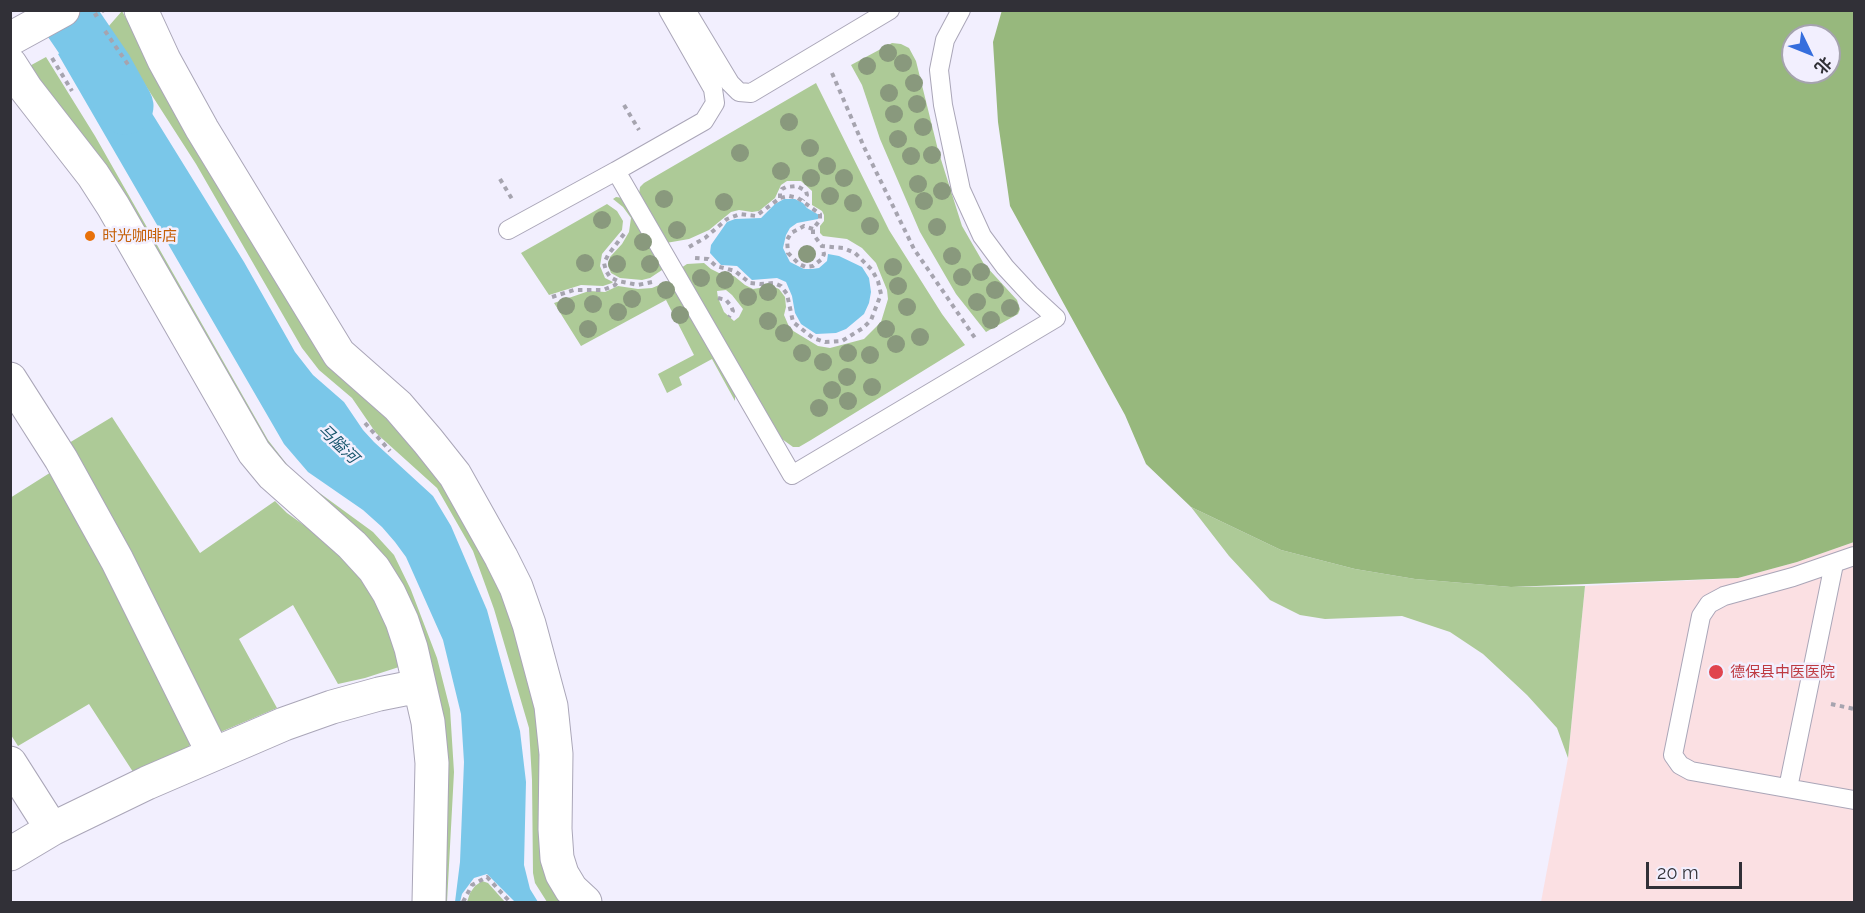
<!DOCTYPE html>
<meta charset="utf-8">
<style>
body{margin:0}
#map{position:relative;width:1865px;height:913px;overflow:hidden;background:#f2effe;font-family:Raleway,"Noto Sans SC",sans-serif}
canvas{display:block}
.frame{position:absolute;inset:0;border:12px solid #313037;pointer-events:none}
.north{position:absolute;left:1781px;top:24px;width:60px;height:60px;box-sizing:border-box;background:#f2effe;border:2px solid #a5a3ae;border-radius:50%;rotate:133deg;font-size:16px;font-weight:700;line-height:24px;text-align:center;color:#313037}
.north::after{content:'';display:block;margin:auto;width:21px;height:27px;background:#366edd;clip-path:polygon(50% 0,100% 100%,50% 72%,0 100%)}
.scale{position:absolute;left:1646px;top:862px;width:96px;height:27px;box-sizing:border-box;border:3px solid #313037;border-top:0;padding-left:8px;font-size:18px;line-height:21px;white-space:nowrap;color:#313037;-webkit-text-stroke:4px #f2effe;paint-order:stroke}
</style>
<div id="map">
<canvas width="1865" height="913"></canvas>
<div class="frame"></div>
<div class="north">北</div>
<div class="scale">20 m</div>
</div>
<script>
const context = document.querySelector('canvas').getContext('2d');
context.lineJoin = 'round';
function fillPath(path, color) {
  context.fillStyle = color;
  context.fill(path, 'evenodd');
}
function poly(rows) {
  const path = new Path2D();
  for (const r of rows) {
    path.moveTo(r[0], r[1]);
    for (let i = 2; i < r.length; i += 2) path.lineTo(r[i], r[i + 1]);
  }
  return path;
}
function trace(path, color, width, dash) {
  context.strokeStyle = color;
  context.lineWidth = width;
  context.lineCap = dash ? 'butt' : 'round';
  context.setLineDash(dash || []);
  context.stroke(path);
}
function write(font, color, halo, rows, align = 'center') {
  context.font = font + ' Raleway,"Noto Sans SC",sans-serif';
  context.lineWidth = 5;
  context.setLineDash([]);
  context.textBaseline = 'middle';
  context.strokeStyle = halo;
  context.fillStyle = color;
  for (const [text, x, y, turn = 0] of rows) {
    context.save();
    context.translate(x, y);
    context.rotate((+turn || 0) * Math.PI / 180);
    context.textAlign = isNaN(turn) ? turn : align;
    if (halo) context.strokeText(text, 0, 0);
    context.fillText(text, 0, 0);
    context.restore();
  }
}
const medical = poly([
 [1854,542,1854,902,1541,902,1568,758,1585,586,1738,578,1797,562]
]);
const green = poly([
 [122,11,160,78,382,414,447,484,487,551,533,680,568,902,547,902,535,883,533,873,532,780,529,728,494,609,473,551,437,488,376,433,352,398,319,370,302,348,196,164,108,27],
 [892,43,901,44,909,48,916,61,938,150,962,226,984,264,1017,300,1020,309,1018,314,986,332,956,294,920,232,880,139,862,85,851,65],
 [46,57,95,136,268,440,289,467,310,486,373,532,394,555,411,590,437,658,450,709,454,772,447,902,438,902,429,675,291,480,24,69],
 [816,83,889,230,942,314,965,345,811,440,799,447,793,447,782,439,681,268,687,264,704,263,711,269,719,273,734,276,745,285,753,289,772,286,779,289,785,297,786,307,784,315,790,329,818,346,830,348,864,339,881,322,888,299,887,290,876,263,862,248,847,239,823,236,820,233,820,226,824,221,824,215,822,211,812,205,812,191,801,181,787,181,781,185,775,198,759,211,752,212,739,210,731,212,709,230,689,239,666,243,639,194,640,187,644,183],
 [726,290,732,295,743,309,739,317,734,321,724,312,718,298,717,291],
 [616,197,623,198,665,268,650,278,642,280,620,278,611,273,608,265,610,257,622,244,629,232,631,218,623,207,613,199],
 [607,204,617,211,623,221,622,230,602,254,600,266,605,278,613,282,612,283,603,286,581,285,549,295,521,253],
 [671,280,735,392,735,401,712,359,679,377,682,385,667,393,658,374,694,355,666,300,581,346,554,303,589,291,605,292,618,286,638,289,652,288],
 [112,417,200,553,275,501,287,513,333,546,362,578,392,631,399,667,365,678,338,684,293,605,239,639,277,708,216,734,64,446],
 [56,469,192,739,190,745,186,750,135,775,89,704,18,746,11,735,10,498],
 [1191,507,1281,550,1355,569,1415,579,1511,587,1585,586,1568,758,1557,728,1527,695,1483,654,1450,632,1402,616,1325,619,1300,615,1270,600,1229,556],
 [482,881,488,883,505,902,467,902,470,893,475,886]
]);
const forest = poly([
 [1002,10,1854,11,1854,542,1797,562,1738,578,1511,587,1415,579,1355,569,1281,550,1191,507,1146,464,1125,415,1010,206,998,122,993,42],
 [1793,36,1829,36,1829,72,1793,72]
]);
const water = poly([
 [101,31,244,262,295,352,313,375,344,402,363,430,374,442,433,496,451,526,487,610,520,731,526,782,524,865,530,889,538,902,515,902,487,874,474,878,462,894,460,902,455,902,460,862,464,762,461,714,443,640,406,557,395,542,382,527,363,510,308,472,284,444,58,54],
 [784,199,795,199,803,203,807,208,819,215,818,219,797,223,790,228,786,235,783,248,790,262,804,269,812,269,819,268,827,261,828,254,839,256,862,267,869,278,871,292,869,303,864,314,846,329,836,333,816,334,801,324,795,313,792,296,786,282,777,278,752,280,737,266,721,265,710,253,711,245,727,222,735,219,761,218,775,204]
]);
const river = poly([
 [64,10,105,70,125,106]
]);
const path = poly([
 [94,16,104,10],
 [105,31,129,66],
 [52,58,72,91],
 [832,73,864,147,914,249,975,338],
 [624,105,639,130],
 [500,179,512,199],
 [780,198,780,193,782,189,786,187,797,186,806,191,807,195,803,200],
 [813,229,804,226,791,233,787,240,788,253,799,264,806,267,813,266,822,259,824,254,822,246],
 [624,234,608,255,604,263,606,271,610,277,618,281,638,285,652,282],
 [689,247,705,238,727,219,740,214,756,216,780,198,789,196,798,198,820,214,820,220,813,229,813,234,822,246,843,248,855,253,872,270,878,281,881,294,871,320,863,328,842,341,825,342,813,338,793,322,787,294,781,286,774,283,760,284,750,283,735,271,716,266,708,259,695,258],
 [552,297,574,290,603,290,615,285,618,281],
 [718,298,726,300,731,306,733,311,729,317],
 [365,423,390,451],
 [1831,704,1854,709],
 [463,902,472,885,487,877,510,902]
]);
const lane = poly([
 [668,10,713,89,715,103,704,121,616,171,792,475,1056,318,1030,294,1005,267,982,236,961,190,943,105,939,70,945,40,961,10],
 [686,10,730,83,739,92,751,93,890,10],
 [508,230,616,171],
 [1854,556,1793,577,1724,596,1709,604,1701,616,1673,755,1680,765,1691,771,1854,800],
 [1788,788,1834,564]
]);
const street = poly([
 [141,10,164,60,202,129,339,354,398,406,428,441,455,475,501,557,516,587,529,624,551,706,556,754,555,829,557,858,562,874,571,889,585,902],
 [10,64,26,89,93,175,113,206,254,452,273,475,352,545,374,569,389,593,402,621,411,648,428,722,432,763,429,902],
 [10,379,61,459,117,560,213,753],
 [10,763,52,829],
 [10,854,52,829,147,783,284,724,332,707,379,694,419,686]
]);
const secondary = poly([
 [10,39,63,10]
]);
const trees = [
 [888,53],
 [903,63],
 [867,66],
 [914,83],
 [889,93],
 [917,104],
 [894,114],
 [789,122],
 [923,127],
 [898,139],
 [810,148],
 [740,153],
 [932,155],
 [911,156],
 [827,166],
 [781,171],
 [811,178],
 [844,178],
 [918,184],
 [942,191],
 [830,196],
 [664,199],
 [924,201],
 [724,202],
 [853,203],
 [602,220],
 [870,226],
 [937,227],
 [677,230],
 [643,242],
 [807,254],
 [952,256],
 [585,263],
 [617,264],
 [650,264],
 [893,267],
 [981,272],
 [962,277],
 [701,278],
 [725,280],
 [898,286],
 [666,290],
 [995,290],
 [768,292],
 [748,297],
 [632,299],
 [977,302],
 [593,304],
 [566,306],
 [907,307],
 [1010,308],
 [618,312],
 [680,315],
 [991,320],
 [768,321],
 [588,329],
 [886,329],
 [784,333],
 [920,337],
 [896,344],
 [802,353],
 [848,353],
 [870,355],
 [823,362],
 [847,377],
 [872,387],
 [832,390],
 [848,401],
 [819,408]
];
const markers = [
 [90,236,6,"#e8710a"],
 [1716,672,8,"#e0444e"]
];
const foodNames = [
 ["时光咖啡店",102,236]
];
const healthNames = [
 ["德保县中医医院",1730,672]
];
const waterNames = [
 ["马隘河",338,444,44]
];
fillPath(medical, '#fbe0e3');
fillPath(green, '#adca97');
fillPath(forest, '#97b87d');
fillPath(water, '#7ac7e9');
trace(river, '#7ac7e9', 57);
trace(lane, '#aaa6b8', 20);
trace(street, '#aaa6b8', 35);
trace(secondary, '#aaa6b8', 35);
trace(path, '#a6a4af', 4, [4.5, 4.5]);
trace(lane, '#fff', 18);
trace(street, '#fff', 33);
trace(secondary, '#fff', 33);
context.fillStyle = '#89997d';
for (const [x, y] of trees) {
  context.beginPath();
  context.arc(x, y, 9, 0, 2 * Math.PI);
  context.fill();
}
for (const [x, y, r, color] of markers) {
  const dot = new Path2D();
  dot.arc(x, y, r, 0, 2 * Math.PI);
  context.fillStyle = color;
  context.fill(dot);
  trace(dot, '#f2effe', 2);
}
write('15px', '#c56008', '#f2effe', foodNames, 'left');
write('15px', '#be3a42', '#f2effe', healthNames, 'left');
write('italic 16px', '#17556c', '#f2effe', waterNames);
</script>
